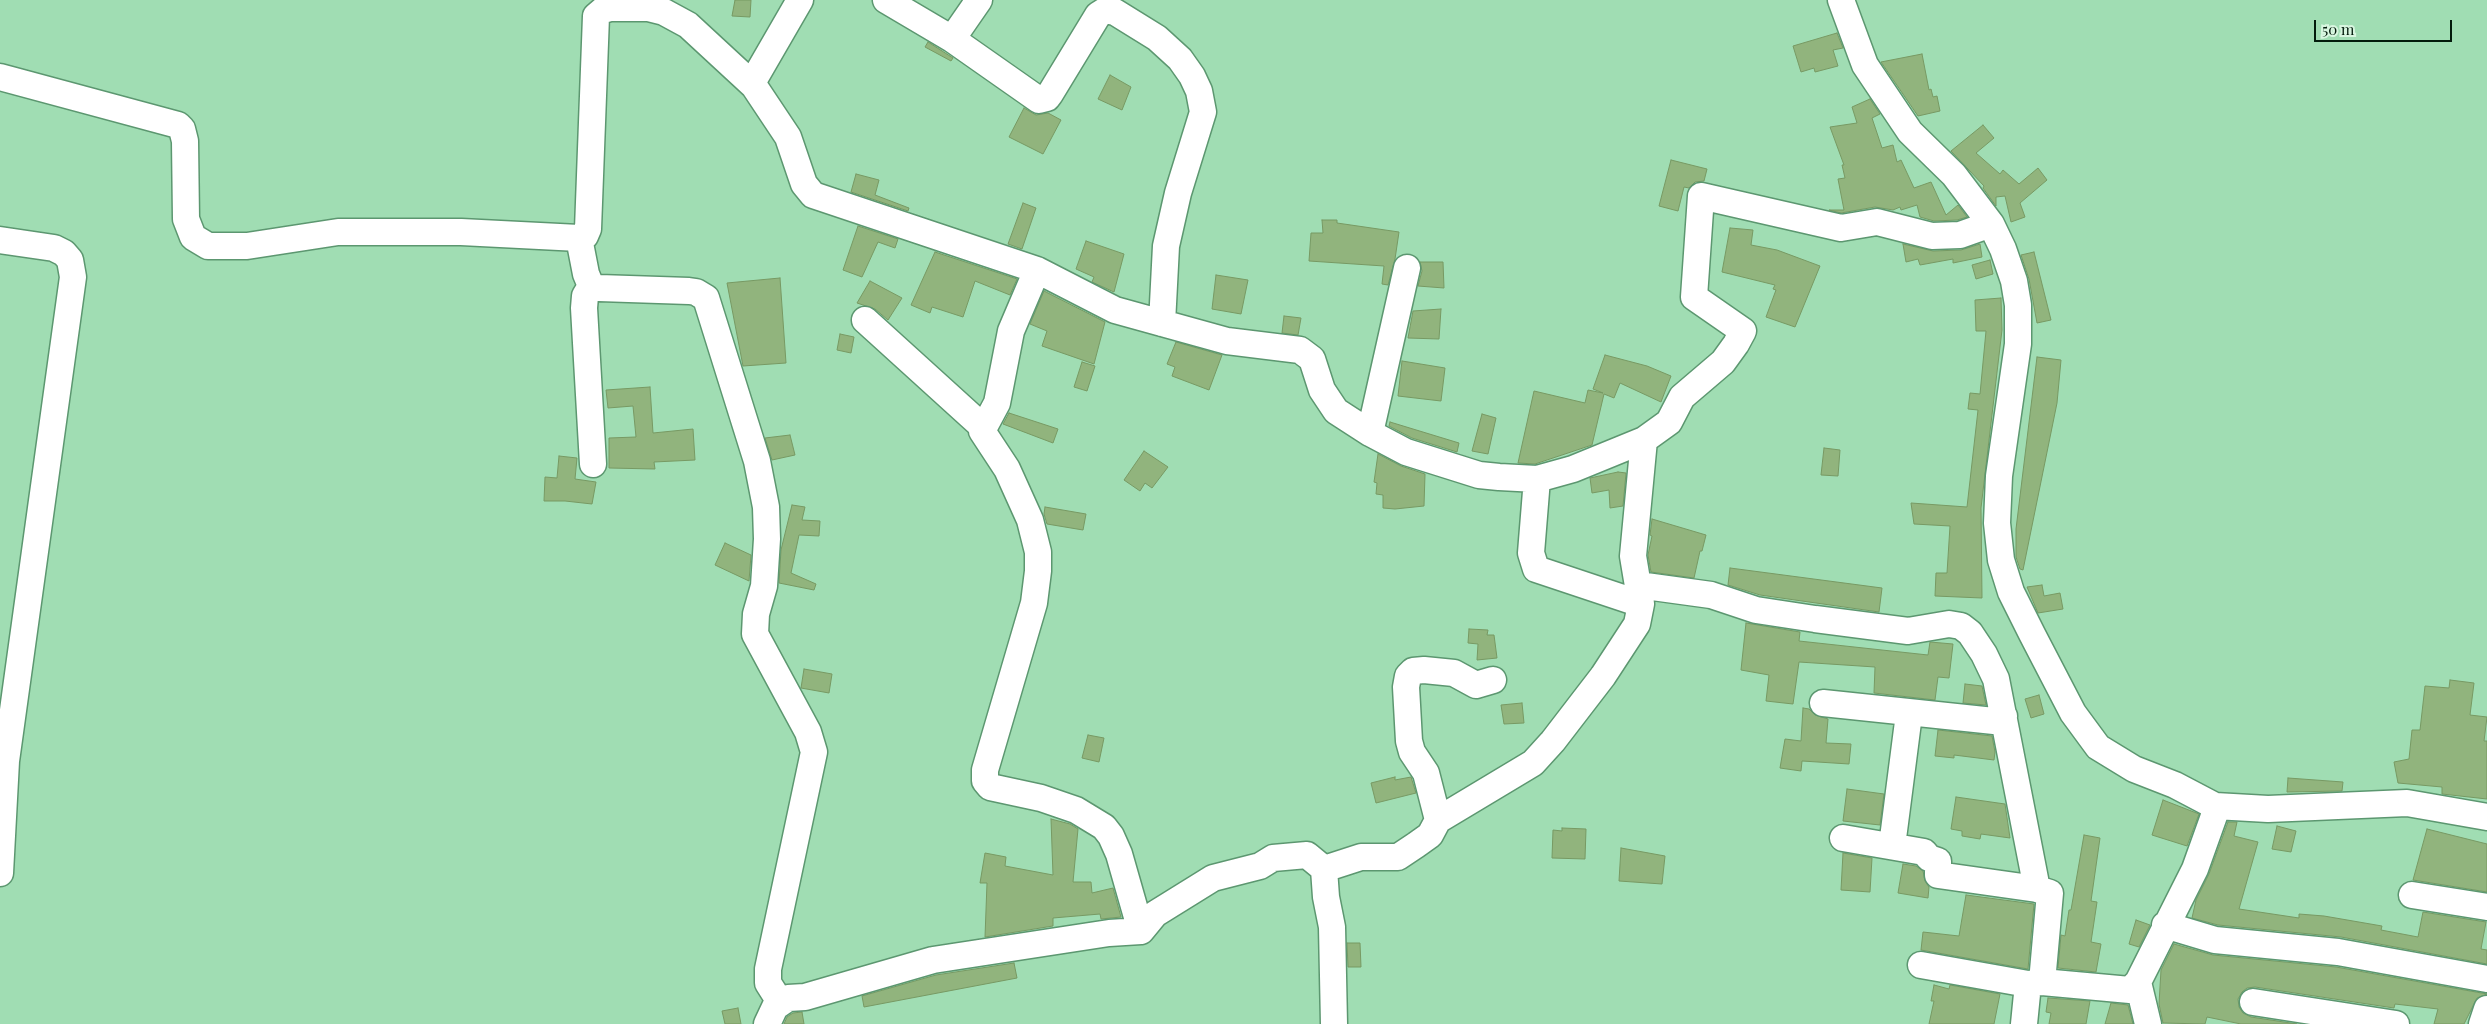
<!DOCTYPE html>
<style>
body{margin:0}
#map{position:relative;width:2487px;height:1024px;overflow:hidden;background:#a0ddb3;font-family:"Playfair Display",serif}
canvas{display:block}
.scale{position:absolute;left:2314px;top:20px;width:138px;height:22px;box-sizing:border-box;border:2px solid #031b0c;border-top:0;padding-left:6px;font-size:15px;line-height:18px;white-space:nowrap;color:#031b0c;-webkit-text-stroke:4px #d8f6e0;paint-order:stroke}
</style>
<div id="map">
<canvas width="2487" height="1024"></canvas>
<div class="scale">50 m</div>
</div>
<script>
const context = document.querySelector('canvas').getContext('2d');
context.lineJoin = 'round';
function fillPath(path, color) {
  context.fillStyle = color;
  context.fill(path, 'evenodd');
}
function poly(rows) {
  const path = new Path2D();
  for (const r of rows) {
    path.moveTo(r[0], r[1]);
    for (let i = 2; i < r.length; i += 2) path.lineTo(r[i], r[i + 1]);
  }
  return path;
}
function trace(path, color, width, dash) {
  context.strokeStyle = color;
  context.lineWidth = width;
  context.lineCap = dash ? 'butt' : 'round';
  context.setLineDash(dash || []);
  context.stroke(path);
}
const building = poly([
 [735,0,751,0,750,17,732,16,735,0],
 [1837,33,1843,48,1833,50,1838,66,1815,72,1814,68,1801,72,1793,46,1837,33],
 [928,42,953,58,951,61,925,47,928,42],
 [1922,54,1929,90,1931,89,1933,97,1937,96,1940,111,1918,116,1881,62,1922,54],
 [1110,75,1131,87,1122,110,1098,99,1110,75],
 [1870,99,1880,114,1872,118,1882,148,1893,145,1897,162,1901,160,1914,188,1931,182,1946,215,1958,205,1967,217,1957,220,1934,221,1920,217,1917,205,1901,210,1900,207,1893,210,1875,207,1841,213,1829,210,1844,210,1838,179,1845,178,1842,165,1844,165,1830,127,1857,123,1852,107,1870,99],
 [1024,108,1036,115,1048,113,1061,120,1043,154,1009,137,1024,108],
 [1983,125,1994,138,1976,153,2000,174,2003,170,2019,184,2038,168,2047,180,2020,203,2025,217,2011,222,2005,196,1996,197,1996,206,1983,188,1984,186,1951,151,1983,125],
 [1671,160,1707,169,1704,181,1695,182,1689,188,1684,187,1678,211,1659,206,1671,160],
 [856,174,879,180,875,195,909,208,908,211,851,192,856,174],
 [1023,203,1036,208,1022,249,1008,244,1023,203],
 [1322,220,1337,220,1337,223,1399,232,1395,259,1388,285,1382,284,1384,266,1309,261,1311,233,1323,233,1322,220],
 [858,226,898,239,895,248,878,242,862,277,843,270,858,226],
 [1730,228,1753,230,1751,245,1777,250,1820,266,1795,327,1766,317,1776,290,1773,289,1775,285,1722,272,1730,228],
 [1086,241,1124,254,1114,292,1092,282,1094,277,1076,269,1086,241],
 [1903,244,1933,251,1961,250,1980,244,1982,257,1953,263,1953,259,1920,265,1918,259,1906,262,1903,244],
 [935,252,1017,279,1010,295,975,281,963,317,932,307,930,313,911,305,935,252],
 [2034,252,2051,320,2037,323,2029,279,2021,255,2034,252],
 [1990,260,1993,274,1976,279,1972,265,1990,260],
 [1420,262,1443,262,1444,288,1418,286,1422,271,1420,262],
 [1216,275,1248,280,1241,314,1212,309,1216,275],
 [780,278,786,363,743,366,727,283,780,278],
 [870,281,902,298,888,320,875,309,857,303,870,281],
 [1044,291,1105,322,1094,364,1042,346,1047,331,1030,324,1044,291],
 [2001,298,2002,330,1981,508,1982,598,1935,596,1936,573,1947,573,1950,526,1914,524,1911,503,1967,507,1978,410,1968,409,1970,393,1980,394,1986,331,1976,331,1975,300,2001,298],
 [1441,309,1439,339,1408,338,1413,311,1441,309],
 [1284,316,1301,318,1298,335,1282,333,1284,316],
 [840,334,854,337,851,353,837,350,840,334],
 [1176,342,1222,355,1209,390,1172,376,1175,367,1167,364,1176,342],
 [1605,355,1647,366,1671,376,1661,402,1620,383,1614,398,1604,394,1592,445,1535,464,1518,463,1534,391,1585,403,1588,390,1603,393,1593,389,1605,355],
 [2037,357,2061,360,2057,403,2023,570,2020,569,2016,557,2016,529,2037,357],
 [1402,361,1445,368,1441,401,1398,396,1402,361],
 [1082,362,1095,366,1087,391,1074,387,1082,362],
 [650,387,653,433,693,429,695,460,654,462,655,469,609,468,609,438,636,437,633,406,608,408,606,390,650,387],
 [1009,413,1058,429,1053,443,1003,424,1009,413],
 [1482,414,1496,418,1488,454,1472,451,1482,414],
 [1390,422,1459,443,1457,452,1412,438,1389,426,1390,422],
 [790,435,795,455,772,460,765,438,790,435],
 [1824,448,1840,450,1838,476,1821,475,1824,448],
 [1144,451,1168,467,1152,488,1145,483,1140,491,1124,480,1144,451],
 [1378,454,1401,466,1425,474,1424,506,1395,509,1383,508,1383,495,1376,494,1377,483,1374,482,1378,454],
 [559,456,577,458,575,479,596,482,592,504,565,501,544,501,545,477,557,478,559,456],
 [1618,472,1626,473,1623,506,1610,508,1609,490,1592,493,1590,478,1618,472],
 [792,505,805,507,802,520,820,521,819,536,799,535,791,573,816,584,814,590,779,583,781,550,792,505],
 [1045,507,1086,514,1083,530,1047,524,1044,514,1045,507],
 [1652,519,1706,535,1702,551,1700,551,1694,578,1651,572,1648,555,1652,536,1650,535,1652,519],
 [725,543,751,555,749,581,715,565,725,543],
 [1730,568,1882,588,1879,612,1760,595,1728,585,1730,568],
 [2042,585,2044,596,2060,593,2063,609,2038,613,2027,587,2042,585],
 [1746,623,1800,632,1799,641,1928,655,1930,642,1953,644,1949,678,1938,677,1935,700,1874,693,1875,667,1799,662,1793,704,1766,701,1769,675,1741,670,1746,623],
 [1469,629,1488,630,1487,635,1494,635,1497,658,1477,660,1478,644,1468,643,1469,629],
 [804,669,832,674,829,693,801,688,804,669],
 [2450,680,2474,683,2470,715,2487,717,2484,741,2487,741,2487,799,2442,794,2442,787,2398,783,2394,762,2409,759,2412,730,2420,730,2425,686,2449,688,2450,680],
 [1965,684,1982,686,1986,705,1963,703,1965,684],
 [2039,695,2044,714,2031,718,2025,699,2039,695],
 [1522,703,1524,723,1504,724,1501,705,1522,703],
 [1803,708,1809,709,1815,715,1828,719,1826,743,1851,744,1849,764,1802,761,1801,771,1780,768,1785,739,1801,741,1803,708],
 [1938,730,1992,736,1995,752,1994,760,1954,755,1954,758,1935,756,1938,730],
 [1088,735,1104,738,1099,762,1082,758,1088,735],
 [1395,777,1395,780,1411,777,1416,793,1376,803,1371,783,1395,777],
 [2288,778,2343,782,2342,791,2287,792,2288,778],
 [1847,789,1884,794,1880,825,1843,821,1847,789],
 [1956,797,2005,804,2010,838,1981,834,1980,839,1962,836,1962,831,1951,829,1956,797],
 [2163,800,2199,814,2187,846,2152,835,2163,800],
 [1051,819,1070,824,1078,829,1073,882,1091,882,1092,893,1113,888,1121,917,1101,919,1100,914,1053,918,1053,926,985,937,987,883,980,883,985,853,1006,857,1005,866,1053,875,1051,819],
 [2228,822,2237,822,2234,836,2258,842,2239,909,2299,918,2299,914,2324,916,2382,926,2381,930,2418,937,2423,912,2486,922,2481,949,2487,950,2487,964,2341,937,2218,925,2192,918,2196,900,2209,874,2228,822],
 [2277,826,2296,831,2291,852,2272,849,2277,826],
 [1562,828,1586,829,1585,859,1552,858,1553,830,1562,831,1562,828],
 [2427,829,2487,844,2487,892,2413,880,2427,829],
 [2084,835,2100,838,2091,901,2097,902,2091,942,2101,944,2096,972,2058,968,2061,935,2065,936,2069,910,2071,910,2084,835],
 [1621,848,1665,856,1662,884,1619,881,1621,848],
 [1843,853,1872,858,1870,892,1841,890,1843,853],
 [1903,864,1916,866,1923,871,1925,881,1929,887,1928,898,1898,893,1903,864],
 [1966,895,2034,904,2028,969,1921,950,1923,932,1959,936,1966,895],
 [2136,920,2150,925,2139,947,2129,944,2136,920],
 [1347,943,1360,943,1361,967,1348,967,1347,943],
 [2174,944,2213,955,2336,967,2487,994,2477,998,2464,1024,2434,1024,2438,1009,2395,1004,2394,1008,2255,987,2247,988,2242,992,2238,999,2239,1007,2243,1013,2251,1017,2297,1024,2241,1024,2207,1017,2205,1024,2163,1023,2159,1004,2161,970,2174,944],
 [1014,963,1017,978,864,1007,862,996,936,975,1014,963],
 [1934,985,1949,989,1950,985,2000,994,1994,1024,1929,1024,1934,1001,1931,1001,1934,985],
 [2048,998,2090,1001,2086,1024,2049,1024,2051,1013,2046,1012,2048,998],
 [2111,1003,2128,1005,2133,1024,2105,1024,2111,1003],
 [738,1008,741,1024,725,1024,722,1011,738,1008],
 [802,1012,804,1024,784,1024,787,1017,793,1013,802,1012]
]);
const minor = poly([
 [886,0,952,39,1039,100,1047,98,1050,94,1098,15,1106,10,1115,12,1157,38,1180,59,1192,76,1199,91,1203,112,1178,193,1166,246,1162,323],
 [1841,0,1865,65,1910,132,1954,175,1991,224,2003,249,2014,281,2018,305,2018,344,1999,476,1997,523,2001,560,2011,592,2032,634,2073,713,2098,747,2134,769,2175,785,2215,806,2268,809,2407,803,2487,817],
 [952,39,979,0],
 [0,77,178,125,182,129,185,141,186,219,193,237,208,246,247,246,338,232,461,232,579,238,585,236,588,229,596,16,603,10,610,8,648,8,664,12,688,25,754,86,788,137,804,184,813,195,1037,270,1115,310,1227,341,1300,350,1312,359,1322,390,1336,411,1370,433,1406,452,1479,475,1499,477,1537,479,1573,469,1644,440,1669,422,1682,397,1723,362,1736,344,1743,331,1694,297,1701,196,1841,228,1877,222,1932,236,1960,235,1991,224],
 [752,83,800,0],
 [579,238,586,274,591,286,599,288,689,291,696,292,706,298,757,461,766,507,767,539,764,586,756,614,755,634,808,732,814,752,768,969,768,983,780,1002],
 [0,240,54,248,64,253,70,260,73,277,6,761,0,873],
 [1037,270,1011,331,997,403,982,431,1007,469,1030,520,1038,552,1038,571,1034,603,985,770,985,781,990,787,1041,798,1076,810,1104,827,1111,836,1119,854,1141,931],
 [591,286,585,296,584,308,593,464],
 [865,320,984,428],
 [1370,433,1407,268],
 [1537,479,1531,553,1536,569,1641,604],
 [1638,585,1711,595,1756,610,1815,619,1908,631,1949,624,1961,626,1970,633,1984,654,1996,679,2037,889,2050,893,2042,982,2028,984,2024,1024],
 [1823,703,1994,721,2004,716],
 [1438,820,1426,773,1412,752,1409,741,1406,687,1408,676,1413,671,1424,670,1454,673,1476,685,1493,680],
 [1843,838,1924,852,1929,858,1938,861,1938,875,2037,889],
 [1892,846,1909,714],
 [1324,869,1326,897,1332,927,1334,1024],
 [2412,895,2487,907],
 [2165,925,2215,940,2338,952,2487,979],
 [1921,965,2028,984],
 [2042,982,2130,990,2138,982,2195,869,2215,813,2215,806],
 [2138,982,2148,1024],
 [2253,1002,2396,1024],
 [767,1024,775,1007,788,998,805,997,933,960,1109,933,1141,931,1155,914,1213,878,1260,866,1273,858,1307,855,1324,869,1361,857,1398,857,1416,845,1430,835,1438,820,1533,763,1553,741,1603,676,1637,624,1641,604,1633,556,1644,440],
 [2482,1024,2487,1009]
]);
fillPath(building, '#91b47d');
trace(building, '#779963', 1);
trace(minor, '#5c9770', 29);
trace(minor, '#fff', 26);
</script>
